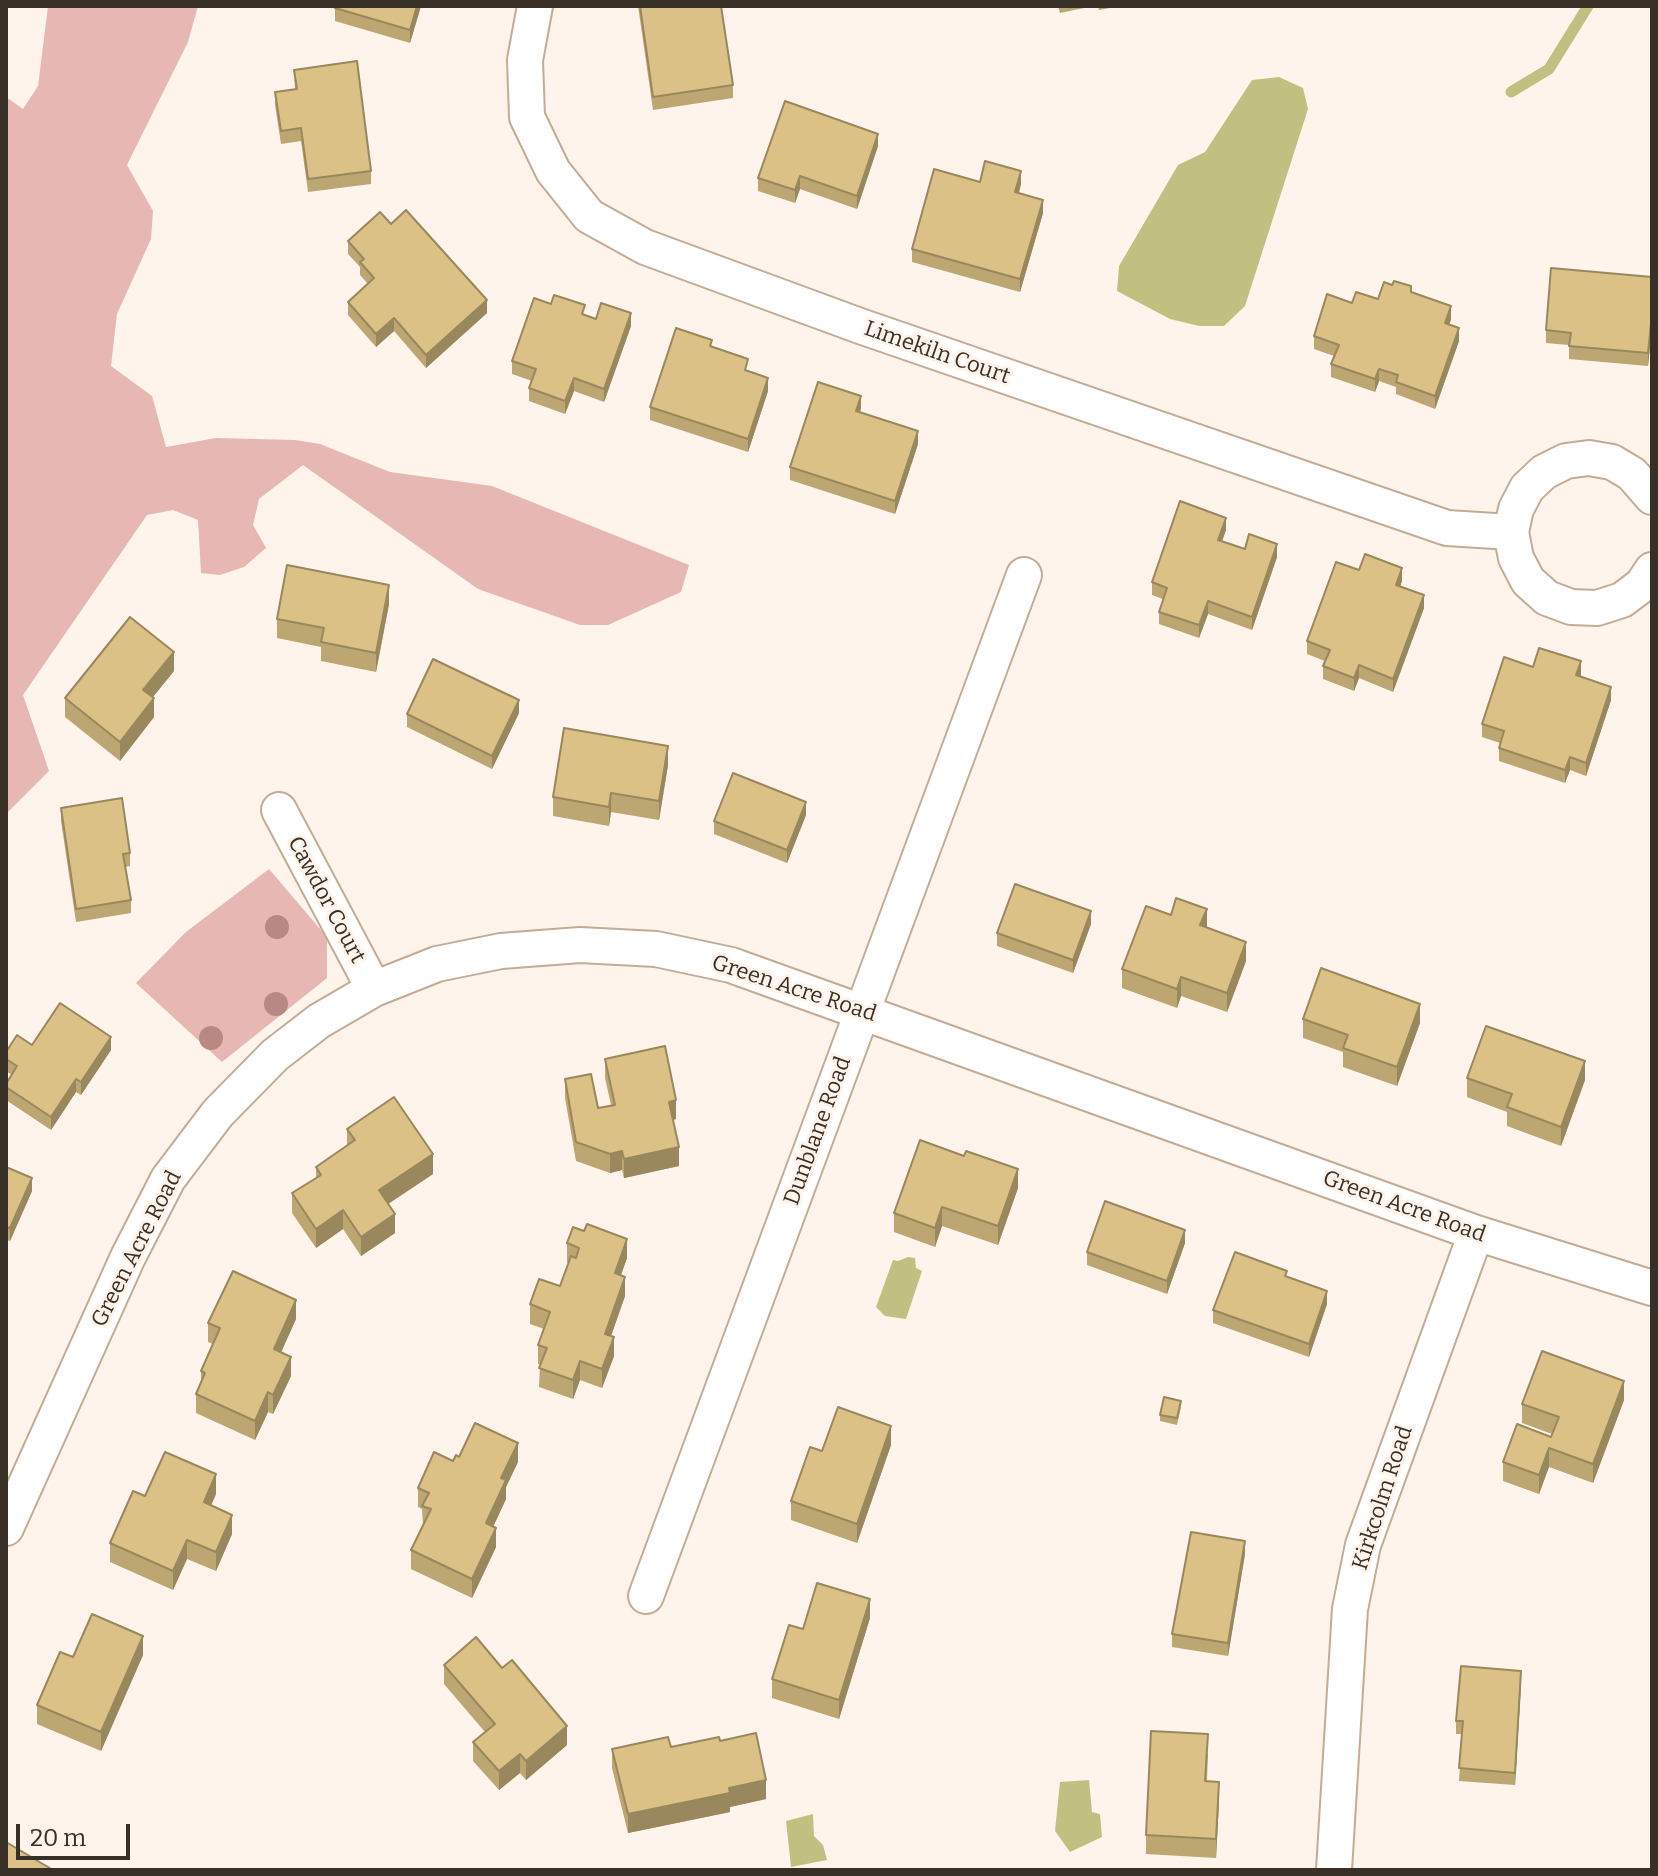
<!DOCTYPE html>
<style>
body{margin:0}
#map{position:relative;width:1658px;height:1876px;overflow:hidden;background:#fef4eb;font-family:Bitter,serif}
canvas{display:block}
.frame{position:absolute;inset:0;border:8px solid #382f26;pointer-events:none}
.scale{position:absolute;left:16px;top:1824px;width:114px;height:36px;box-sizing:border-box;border:4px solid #382f26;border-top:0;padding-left:10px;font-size:24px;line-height:28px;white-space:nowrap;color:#382f26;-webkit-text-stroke:6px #fef4eb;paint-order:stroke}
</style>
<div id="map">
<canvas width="1658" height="1876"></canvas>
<div class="frame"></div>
<div class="scale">20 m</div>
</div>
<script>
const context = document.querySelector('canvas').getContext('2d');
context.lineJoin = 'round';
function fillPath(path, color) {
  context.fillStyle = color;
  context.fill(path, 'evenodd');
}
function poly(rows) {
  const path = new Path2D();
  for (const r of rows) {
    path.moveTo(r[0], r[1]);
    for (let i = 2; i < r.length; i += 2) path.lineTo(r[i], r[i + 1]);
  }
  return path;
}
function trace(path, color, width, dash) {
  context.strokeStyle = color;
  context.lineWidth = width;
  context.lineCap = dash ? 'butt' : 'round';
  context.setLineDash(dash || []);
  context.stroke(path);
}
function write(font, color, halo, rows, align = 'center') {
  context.font = font + ' Bitter,serif';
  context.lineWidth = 6;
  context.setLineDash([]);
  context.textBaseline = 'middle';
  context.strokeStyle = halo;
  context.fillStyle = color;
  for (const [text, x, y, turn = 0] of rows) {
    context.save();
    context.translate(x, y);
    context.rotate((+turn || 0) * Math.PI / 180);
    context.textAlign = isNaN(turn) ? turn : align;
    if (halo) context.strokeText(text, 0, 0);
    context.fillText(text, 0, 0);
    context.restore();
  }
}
const green = poly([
 [48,6,198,6,188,42,127,165,153,211,151,239,117,314,111,366,152,396,166,447,216,438,295,440,320,444,390,472,492,486,689,565,681,592,608,625,580,625,478,589,303,465,259,499,253,525,266,548,244,567,220,575,201,573,198,520,173,510,147,515,23,695,49,771,6,814,6,97,23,109,38,86],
 [269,869,327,937,327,978,222,1062,136,983,186,932]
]);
const water = poly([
 [1279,77,1303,88,1308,109,1245,306,1224,326,1199,326,1170,319,1117,291,1119,266,1178,165,1205,152,1252,80],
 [908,1257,915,1258,916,1268,922,1271,906,1319,885,1316,876,1307,893,1260,898,1261],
 [1089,1780,1092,1812,1100,1814,1102,1837,1070,1852,1055,1831,1060,1782],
 [813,1814,814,1836,823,1845,827,1860,791,1867,786,1821]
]);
const stream = poly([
 [1511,92,1549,69,1588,6]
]);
const street = poly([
 [535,6,525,60,527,117,553,171,589,216,645,247,860,326,1447,528,1511,532],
 [1652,497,1632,474,1612,462,1589,458,1566,461,1544,472,1527,488,1516,509,1511,532,1516,558,1528,581,1547,598,1571,607,1597,608,1622,600,1642,585,1652,570],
 [279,810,374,989],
 [6,1528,128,1257,168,1179,218,1113,275,1055,319,1021,374,989,437,964,501,951,580,945,656,949,731,965,1476,1233,1652,1288],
 [646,1596,1024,575],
 [1334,1870,1350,1609,1363,1545,1476,1233]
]);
const trees = [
 [277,927],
 [276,1004],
 [211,1038]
];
const wall = poly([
 [421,6,410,43,335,21,335,8],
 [638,6,721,6,733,85,733,98,653,110],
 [1058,6,1094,6,1060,13],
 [1098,6,1121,6,1099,10],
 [294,70,371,171,371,184,308,192,301,141,281,144,275,105,275,92,295,89],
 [878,146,857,209,800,189,795,203,758,191,758,178],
 [980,182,1021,184,1019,193,1043,213,1020,292,912,262,912,249],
 [391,224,487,313,426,368,394,331,376,347,348,315,348,302,368,284,360,275,360,267,348,254,348,241],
 [1652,277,1652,326,1648,366,1569,359,1569,345,1546,343,1546,330],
 [1411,292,1451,319,1449,325,1459,341,1435,409,1396,394,1396,387,1379,381,1375,392,1331,377,1331,364,1334,356,1314,349,1314,336,1352,303],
 [585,315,596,319,631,326,604,402,574,391,565,414,529,401,529,388,532,381,512,374,512,361],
 [712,347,748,371,768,391,748,452,650,420,650,407],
 [861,408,860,413,918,444,895,514,790,480,790,467],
 [1226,530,1222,541,1245,549,1277,557,1252,630,1208,614,1199,638,1159,624,1159,612,1163,599,1152,595,1152,582],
 [1359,570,1402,581,1400,586,1424,608,1393,692,1359,678,1354,691,1323,679,1323,666,1325,661,1307,654,1307,641],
 [389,604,376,672,321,661,321,647,277,638,277,619],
 [1533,667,1581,674,1580,677,1611,700,1586,776,1570,770,1565,783,1499,761,1499,748,1500,743,1482,737,1482,724],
 [174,671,153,697,154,717,120,761,65,717,65,698],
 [519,713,492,769,407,727,407,714],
 [668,765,659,820,611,812,609,826,553,816,553,797],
 [61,808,130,853,130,866,125,867,131,900,131,913,76,922,61,821],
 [806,815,787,863,714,834,714,821],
 [1091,924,1073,973,997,946,997,933],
 [1207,927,1246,961,1227,1012,1181,996,1177,1008,1122,988,1122,969],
 [1303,1019,1420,1023,1397,1086,1343,1067,1343,1052,1303,1038],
 [32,1045,111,1050,81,1095,76,1092,51,1130,6,1100,6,1084,12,1075,6,1071,6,1052],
 [605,1059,676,1119,673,1120,679,1166,624,1178,622,1170,610,1173,576,1161,565,1098,565,1079,598,1108,611,1105,605,1078],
 [1467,1078,1585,1080,1561,1146,1507,1126,1507,1112,1467,1097],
 [347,1129,433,1174,388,1204,395,1233,361,1256,343,1229,316,1248,292,1213,292,1193,316,1178,316,1167,347,1146],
 [6,1167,32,1191,10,1241,6,1240],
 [1018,1188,998,1245,942,1226,935,1247,894,1232,894,1213],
 [567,1243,627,1258,621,1275,625,1296,611,1336,614,1356,602,1388,580,1380,573,1399,539,1387,540,1364,538,1364,538,1345,544,1329,530,1324,530,1304,560,1286,568,1263,567,1262],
 [1185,1243,1167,1294,1087,1265,1087,1252],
 [1287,1276,1327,1304,1309,1357,1213,1323,1213,1310],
 [296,1319,281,1352,291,1376,273,1414,268,1412,255,1440,196,1413,196,1394,201,1383,201,1371,213,1344,208,1342,208,1323],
 [1624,1400,1593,1483,1549,1467,1539,1494,1503,1481,1503,1462,1551,1437,1552,1434,1522,1423,1522,1404],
 [1181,1407,1177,1425,1160,1421,1160,1415],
 [891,1445,857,1543,791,1520,791,1501,822,1451],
 [459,1457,518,1462,506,1487,506,1499,493,1527,496,1547,472,1598,411,1569,411,1550,423,1525,422,1509,418,1507,418,1488],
 [216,1494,211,1505,232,1534,216,1571,187,1559,173,1590,110,1562,110,1543,145,1496],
 [1245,1554,1228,1656,1172,1647,1172,1634],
 [870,1618,839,1719,772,1698,772,1679,803,1629],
 [143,1655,101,1751,37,1724,37,1705,73,1657],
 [444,1665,502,1668,567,1745,526,1780,520,1773,499,1790,473,1761,473,1742,485,1732,444,1684],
 [1521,1684,1515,1785,1459,1781,1462,1734,1456,1734,1456,1721],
 [720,1741,766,1799,730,1807,730,1812,628,1833,612,1768,612,1749,671,1747],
 [1208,1753,1207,1781,1219,1801,1216,1858,1146,1854,1146,1835]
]);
const shadedWall = poly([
 [417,6,421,6,410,43,410,30],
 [878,134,878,146,857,209,857,196],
 [1021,171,1021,184,1015,205,1015,192],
 [800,176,800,189,795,203,795,190],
 [1043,200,1043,213,1020,292,1020,279],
 [487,300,487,313,426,368,426,355],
 [1451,306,1451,319,1445,336,1445,323],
 [631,313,631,326,604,402,604,389],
 [1652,313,1652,326,1648,366,1648,353],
 [394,318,394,331,376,347,376,334],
 [1459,328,1459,341,1435,409,1435,396],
 [1379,369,1379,381,1375,392,1375,379],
 [574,378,574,391,565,414,565,401],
 [768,378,768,391,748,452,748,439],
 [861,396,861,408,856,424,856,411],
 [918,431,918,444,895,514,895,501],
 [1226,518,1226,530,1218,553,1218,540],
 [1277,544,1277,557,1252,630,1252,617],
 [1402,568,1402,581,1396,598,1396,585],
 [389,585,389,604,376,672,376,653],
 [1424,595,1424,608,1393,692,1393,679],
 [1208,601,1208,614,1199,638,1199,625],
 [174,652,174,671,143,709,143,690],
 [1581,661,1581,674,1576,688,1576,675],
 [1359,665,1359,678,1354,691,1354,678],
 [1611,687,1611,700,1586,776,1586,763],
 [154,698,154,717,120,761,120,742],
 [519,700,519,713,492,769,492,756],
 [668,746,668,765,659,820,659,801],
 [1570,757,1570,770,1565,783,1565,770],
 [611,793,611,812,609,826,609,807],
 [806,802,806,815,787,863,787,850],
 [1207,909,1207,928,1200,925],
 [1091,911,1091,924,1073,973,1073,960],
 [1246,942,1246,961,1227,1012,1227,993],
 [1181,977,1181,996,1177,1008,1177,989],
 [1420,1004,1420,1023,1397,1086,1397,1067],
 [111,1037,111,1050,81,1095,81,1082],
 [1585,1061,1585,1080,1561,1146,1561,1127],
 [76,1079,76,1092,51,1130,51,1117],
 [676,1100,676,1119,669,1121,669,1102],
 [679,1147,679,1166,624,1178,624,1159],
 [622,1151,622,1170,610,1173,610,1154],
 [433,1154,433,1174,379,1210,379,1190],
 [1018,1169,1018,1188,998,1245,998,1226],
 [32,1178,32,1191,10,1241,10,1228],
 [942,1207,942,1226,935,1247,935,1228],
 [343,1210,343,1229,316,1248,316,1229],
 [395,1214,395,1233,361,1256,361,1237],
 [1185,1230,1185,1243,1167,1294,1167,1281],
 [627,1239,627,1258,615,1292,615,1273],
 [625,1277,625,1296,605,1353,605,1334],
 [1327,1291,1327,1304,1309,1357,1309,1344],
 [296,1300,296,1319,274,1368,274,1349],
 [614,1337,614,1356,602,1388,602,1369],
 [291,1357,291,1376,273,1414,273,1395],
 [580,1361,580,1380,573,1399,573,1380],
 [1624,1381,1624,1400,1593,1483,1593,1464],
 [268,1392,268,1412,255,1440,255,1421],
 [891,1426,891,1445,857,1543,857,1524],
 [518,1443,518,1462,506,1487,506,1499,486,1542,486,1523,501,1478],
 [1549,1448,1549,1467,1539,1494,1539,1475],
 [216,1474,216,1494,204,1521,204,1502],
 [232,1515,232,1534,216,1571,216,1552],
 [496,1528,496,1547,472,1598,472,1579],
 [187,1540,187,1559,173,1590,173,1571],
 [1245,1541,1245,1554,1228,1656,1228,1643],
 [870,1599,870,1618,839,1719,839,1700],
 [143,1636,143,1655,101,1751,101,1732],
 [1521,1671,1521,1684,1515,1785,1515,1773],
 [567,1726,567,1745,526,1780,526,1761],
 [520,1754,520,1773,499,1790,499,1771],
 [766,1780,766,1799,730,1807,730,1812,628,1833,628,1814,729,1788],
 [1219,1782,1219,1801,1216,1858,1216,1839]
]);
const building = poly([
 [336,6,417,6,410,30,335,8,336,6],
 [640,6,721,6,733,85,653,97,640,6],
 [357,61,371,171,308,179,301,128,281,131,275,92,297,89,294,70,357,61],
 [785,101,878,134,857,196,800,176,795,190,758,178,785,101],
 [985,161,1021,171,1015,192,1043,200,1020,279,912,249,934,169,980,182,985,161],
 [406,210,487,300,426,355,394,318,376,334,348,302,374,278,360,262,364,259,348,241,380,212,391,224,406,210],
 [1551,268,1652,277,1652,313,1648,353,1569,346,1571,333,1546,330,1551,268],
 [1394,281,1411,286,1411,292,1451,306,1445,323,1459,328,1435,396,1396,382,1398,375,1379,369,1375,379,1331,364,1339,345,1314,336,1327,294,1352,303,1356,292,1378,299,1384,282,1392,285,1394,281],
 [554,295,585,305,582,314,596,319,601,303,631,313,604,389,574,378,565,401,529,388,536,369,512,361,534,298,551,304,554,295],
 [676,328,712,340,710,346,748,359,745,370,768,378,748,439,650,407,676,328],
 [818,382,861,396,856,411,918,431,895,501,790,467,818,382],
 [1180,501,1226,518,1218,540,1245,549,1249,534,1277,544,1252,617,1208,601,1199,625,1159,612,1167,588,1152,582,1180,501],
 [1365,554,1402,568,1396,585,1424,595,1393,679,1359,665,1354,678,1323,666,1330,650,1307,641,1336,562,1359,570,1365,554],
 [287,565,389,585,376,653,321,642,324,628,277,619,287,565],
 [130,617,174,652,143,690,154,698,120,742,65,698,130,617],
 [1539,648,1581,661,1576,675,1611,687,1586,763,1570,757,1565,770,1499,748,1504,731,1482,724,1504,657,1533,667,1539,648],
 [433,659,519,700,492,756,407,714,433,659],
 [564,728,668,746,659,801,611,793,609,807,553,797,564,728],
 [733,773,806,802,787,850,714,821,733,773],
 [122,798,130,853,123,854,131,900,76,909,61,808,122,798],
 [1015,884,1091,911,1073,960,997,933,1015,884],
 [1176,898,1207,909,1200,925,1246,942,1227,993,1181,977,1177,989,1122,969,1146,906,1171,915,1176,898],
 [1321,968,1420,1004,1397,1067,1343,1048,1348,1035,1303,1019,1321,968],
 [60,1003,111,1037,81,1082,76,1079,51,1117,6,1087,6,1084,17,1066,6,1059,6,1052,17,1035,32,1045,60,1003],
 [1486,1026,1585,1061,1561,1127,1507,1107,1512,1094,1467,1078,1486,1026],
 [665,1046,676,1100,669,1102,679,1147,624,1159,622,1151,610,1154,576,1142,565,1079,591,1074,598,1108,615,1105,605,1059,665,1046],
 [394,1097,433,1154,379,1190,395,1214,361,1237,343,1210,316,1229,292,1193,321,1175,316,1167,355,1140,347,1129,394,1097],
 [920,1140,964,1156,966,1151,1018,1169,998,1226,942,1207,935,1228,894,1213,920,1140],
 [6,1167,32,1178,10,1228,6,1227,6,1167],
 [1105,1201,1185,1230,1167,1281,1087,1252,1105,1201],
 [587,1224,627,1239,615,1273,625,1277,605,1334,614,1337,602,1369,580,1361,573,1380,539,1368,547,1348,538,1345,550,1312,530,1304,539,1279,560,1286,571,1256,576,1258,579,1248,567,1243,573,1227,584,1231,587,1224],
 [1235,1252,1287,1271,1285,1276,1327,1291,1309,1344,1213,1310,1235,1252],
 [233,1271,296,1300,274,1349,291,1357,273,1395,268,1392,255,1421,196,1394,205,1373,201,1371,220,1328,208,1323,233,1271],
 [1542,1351,1624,1381,1593,1464,1549,1448,1539,1475,1503,1462,1517,1424,1551,1437,1559,1417,1522,1404,1542,1351],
 [1164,1397,1181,1401,1177,1418,1160,1415,1164,1397],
 [838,1407,891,1426,857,1524,791,1501,810,1447,822,1451,838,1407],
 [475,1423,518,1443,501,1478,506,1480,486,1523,496,1528,472,1579,411,1550,431,1509,422,1506,429,1493,418,1488,434,1452,453,1461,456,1455,459,1457,475,1423],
 [165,1452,216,1474,204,1502,232,1515,216,1552,187,1540,173,1571,110,1543,133,1491,145,1496,165,1452],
 [1191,1532,1245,1541,1228,1643,1172,1634,1191,1532],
 [817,1583,870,1599,839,1700,772,1679,789,1625,803,1629,817,1583],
 [92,1614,143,1636,101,1732,37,1705,60,1652,73,1657,92,1614],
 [476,1637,502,1668,512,1660,567,1726,526,1761,520,1754,499,1771,473,1742,495,1724,444,1665,476,1637],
 [1461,1666,1521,1671,1515,1773,1459,1768,1463,1721,1456,1721,1461,1666],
 [1151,1731,1208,1734,1205,1781,1219,1782,1216,1839,1146,1835,1151,1731],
 [756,1733,766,1780,729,1788,730,1793,628,1814,612,1749,668,1737,671,1747,719,1737,720,1741,756,1733],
 [6,1842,53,1870,6,1870,6,1842]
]);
const streetNames = [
 ["Limekiln Court",937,353,19],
 ["Cawdor Court",326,900,62],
 ["Green Acre Road",794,989,18],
 ["Dunblane Road",818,1131,-70],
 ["Green Acre Road",1404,1207,20],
 ["Green Acre Road",137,1249,-63],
 ["Kirkcolm Road",1383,1498,-72]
];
fillPath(green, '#e6b7b3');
fillPath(water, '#c1c081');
trace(stream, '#c1c081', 11);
trace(street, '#c3ac95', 38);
trace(street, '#fff', 34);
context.fillStyle = '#b88882';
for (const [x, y] of trees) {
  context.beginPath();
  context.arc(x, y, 12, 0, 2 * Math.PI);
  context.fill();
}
fillPath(wall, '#bca672');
fillPath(shadedWall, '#99875d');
fillPath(building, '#dbc185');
trace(building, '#99875d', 2);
write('22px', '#382f26', '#fef4eb', streetNames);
</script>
